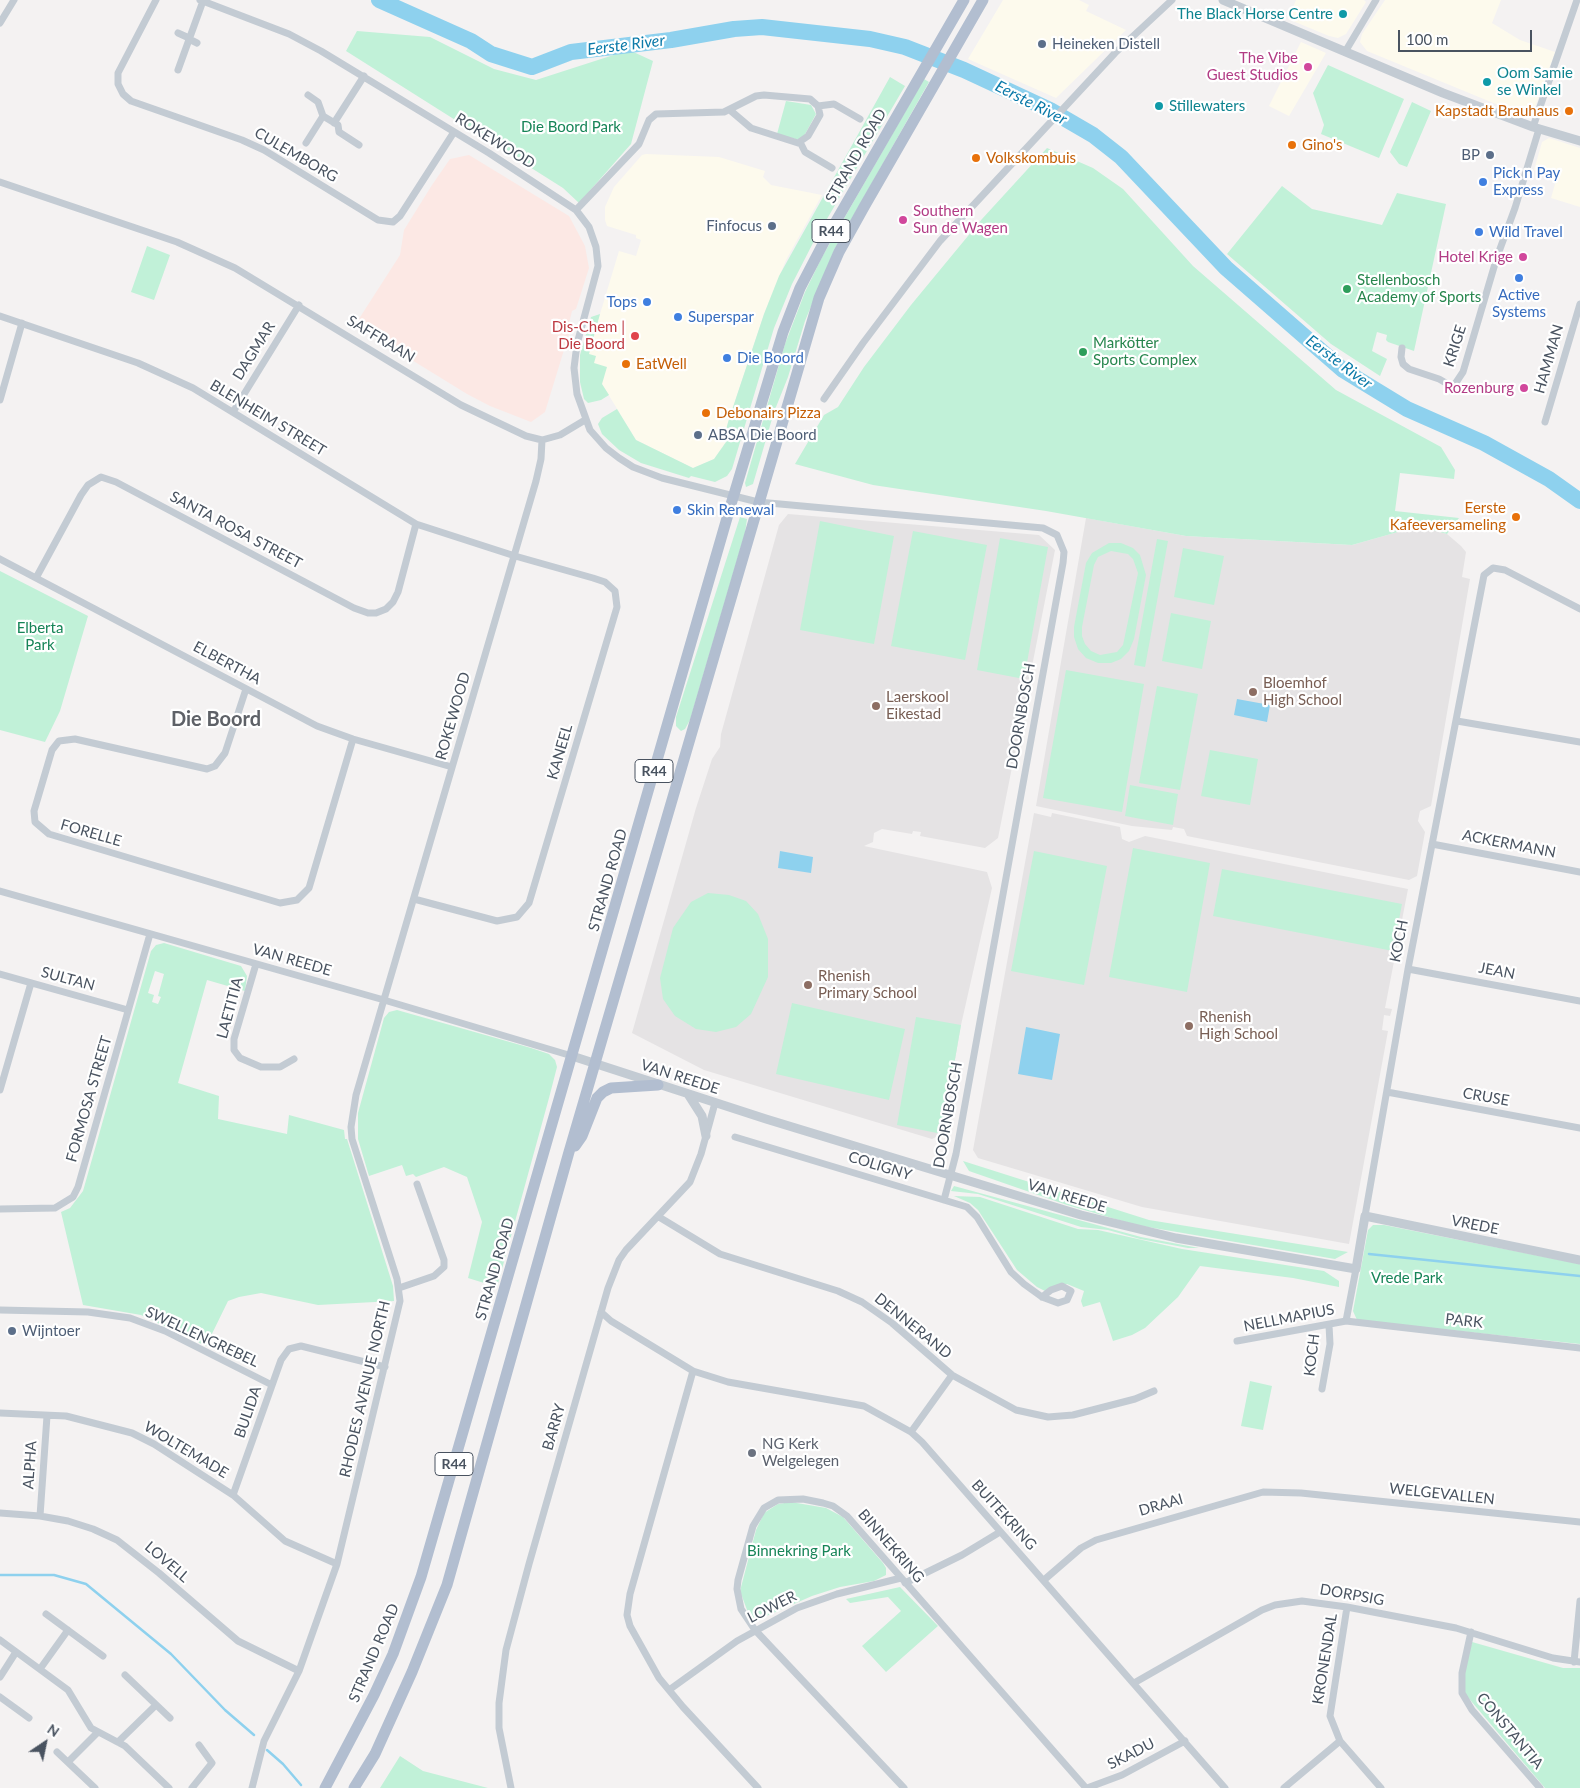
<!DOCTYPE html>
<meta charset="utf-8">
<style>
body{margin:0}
#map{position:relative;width:1580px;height:1788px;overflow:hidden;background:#f4f2f2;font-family:Lato,sans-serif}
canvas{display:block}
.north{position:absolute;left:20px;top:1718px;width:50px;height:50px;-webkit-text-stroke:4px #fff;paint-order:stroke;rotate:34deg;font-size:14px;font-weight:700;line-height:20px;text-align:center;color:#495360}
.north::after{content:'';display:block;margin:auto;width:18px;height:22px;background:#495360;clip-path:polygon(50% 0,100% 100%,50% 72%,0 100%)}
.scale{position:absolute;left:1398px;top:30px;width:134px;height:22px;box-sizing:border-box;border:2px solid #495360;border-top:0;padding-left:6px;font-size:15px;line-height:18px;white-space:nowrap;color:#495360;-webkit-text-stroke:4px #fff;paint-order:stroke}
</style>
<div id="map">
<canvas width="1580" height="1788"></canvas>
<div class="north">N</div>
<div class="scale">100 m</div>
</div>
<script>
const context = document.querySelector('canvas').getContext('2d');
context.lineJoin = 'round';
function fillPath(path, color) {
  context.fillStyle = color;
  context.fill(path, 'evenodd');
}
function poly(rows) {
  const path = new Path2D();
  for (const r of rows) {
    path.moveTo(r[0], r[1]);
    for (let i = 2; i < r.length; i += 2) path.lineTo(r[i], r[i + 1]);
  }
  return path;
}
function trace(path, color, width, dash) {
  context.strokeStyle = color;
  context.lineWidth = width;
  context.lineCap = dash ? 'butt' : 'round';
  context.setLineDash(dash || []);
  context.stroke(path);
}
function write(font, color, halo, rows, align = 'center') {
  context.font = font + ' Lato,sans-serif';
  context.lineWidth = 4.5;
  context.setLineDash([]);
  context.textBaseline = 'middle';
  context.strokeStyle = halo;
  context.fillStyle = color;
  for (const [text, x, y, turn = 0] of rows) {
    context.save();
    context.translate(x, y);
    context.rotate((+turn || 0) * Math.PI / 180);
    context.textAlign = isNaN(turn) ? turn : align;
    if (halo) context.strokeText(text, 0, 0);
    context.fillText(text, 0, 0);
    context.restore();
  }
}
const commercial = poly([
 [1003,0,1079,0,1089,5,1086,11,1126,30,1056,98,968,59],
 [1296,0,1364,0,1366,2,1346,34,1338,38,1329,36,1288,19],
 [1385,0,1501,0,1492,23,1520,40,1555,52,1533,113,1525,116,1367,51,1360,42,1362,34],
 [1301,42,1326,53,1289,116,1269,106],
 [1549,138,1580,148,1580,207,1551,198,1557,177,1534,170,1542,142],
 [646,154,719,157,765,171,763,177,771,185,822,195,786,260,764,314,729,419,723,440,726,442,714,459,693,468,636,440,602,384,588,354,619,251,636,256,641,240,636,238,636,235,607,226,605,220,605,207,614,187,642,155]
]);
const education = poly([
 [788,514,1039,535,1055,550,998,838,985,848,920,836,921,832,913,831,912,834,882,829,874,833,873,842,864,846,987,872,992,888,961,1025,942,1134,932,1139,704,1070,632,1033,696,808,712,759,720,747,721,734,779,525],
 [1086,518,1186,536,1352,545,1419,526,1447,534,1461,546,1466,552,1462,577,1470,579,1431,806,1420,811,1418,821,1425,832,1417,876,1409,880,1187,836,1184,829,1173,827,1172,830,1132,826,1036,806],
 [1034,813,1051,817,1052,813,1120,827,1122,839,1129,842,1145,836,1408,889,1385,1008,1392,1009,1390,1016,1384,1015,1383,1023,1382,1030,1388,1031,1349,1244,1142,1207,978,1158,973,1150]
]);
const medical = poly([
 [469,155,569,216,585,246,589,268,576,309,572,311,569,323,571,327,545,412,531,422,490,406,467,394,355,325,400,255,404,230,432,185,450,159]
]);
const green = poly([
 [357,31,430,37,494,69,536,80,629,50,653,61,631,144,579,203,563,188,346,51],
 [1328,65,1404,99,1379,158,1321,134,1324,125,1313,93],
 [890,77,905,86,814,241,792,284,774,328,732,469,727,476,715,482,691,476,689,478,641,463,619,450,602,434,598,424,602,418,617,409,636,440,693,468,714,459,726,442,723,440,729,419,764,314,779,276],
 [924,79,929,82,835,248,805,321,788,377,774,412,753,484,746,487,745,483,785,344,805,292,822,257],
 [786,101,811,105,816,114,803,138,799,140,777,134],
 [1412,102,1431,111,1407,167,1399,164,1390,152],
 [1047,148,1093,168,1123,189,1193,266,1336,390,1441,447,1455,470,1454,479,1400,473,1395,511,1459,518,1447,534,1419,526,1352,545,1186,536,1046,511,873,485,795,464,824,415,838,407,864,367,911,305,982,219],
 [1282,186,1312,209,1382,225,1397,193,1446,204,1414,351,1388,342,1386,340,1387,335,1377,332,1372,351,1387,359,1380,376,1331,344,1227,254],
 [147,246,170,255,154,300,131,292],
 [600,314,589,354,596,356,594,363,607,367,602,384,609,395,601,400,588,403,584,399,580,382,580,355,591,317],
 [740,517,747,519,745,533,690,720,685,729,681,731,676,726,676,717],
 [820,521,894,536,874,644,800,630],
 [913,531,987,545,965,660,891,646],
 [1000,538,1048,547,1024,679,977,670],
 [1157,539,1168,541,1145,667,1134,665],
 [1109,543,1121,543,1133,548,1140,555,1146,575,1134,639,1129,651,1121,659,1111,663,1098,663,1086,658,1078,649,1074,637,1074,627,1086,563,1092,553],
 [1111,551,1128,554,1133,559,1138,573,1123,645,1117,652,1100,655,1091,651,1085,644,1082,636,1082,627,1094,565,1098,557],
 [1183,548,1224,556,1214,605,1174,597],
 [0,571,88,616,60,711,45,742,0,730],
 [1171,613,1211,621,1202,669,1162,661],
 [1066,670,1144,684,1122,812,1043,798],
 [1157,686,1198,694,1180,790,1139,783],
 [1210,750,1258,759,1250,805,1201,796],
 [1130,785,1178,794,1173,825,1125,816],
 [1133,848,1210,863,1187,992,1109,977],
 [1034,851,1107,866,1084,985,1011,971],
 [1222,869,1402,904,1393,951,1213,916],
 [708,893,729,895,746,901,758,914,768,939,768,977,751,1014,736,1027,716,1032,696,1029,675,1016,663,999,660,978,673,928,691,902],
 [164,943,241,966,247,976,245,991,207,980,178,1083,219,1096,218,1119,287,1134,289,1115,344,1130,345,1139,347,1139,393,1286,394,1301,318,1305,261,1293,239,1297,228,1301,206,1346,141,1315,83,1305,61,1212,70,1208,83,1191,151,951,156,945],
 [155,971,164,974,158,996,161,997,158,1004,152,1002,154,995,148,993],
 [792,1003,905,1029,889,1100,776,1074],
 [397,1010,531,1048,549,1054,555,1060,557,1067,549,1098,497,1287,468,1278,482,1222,467,1177,444,1167,416,1177,413,1174,406,1176,402,1165,369,1176,358,1139,358,1113,384,1018,389,1012],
 [916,1017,961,1025,942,1134,897,1125],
 [963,1161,1149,1220,1348,1252,1335,1259,1136,1225,1067,1205,969,1171],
 [954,1186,1141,1237,1199,1248,1188,1248,1140,1239,1108,1230,1081,1227,978,1194,951,1191],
 [954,1196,980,1197,1078,1229,1098,1230,1182,1249,1324,1271,1339,1281,1339,1287,1293,1278,1200,1266,1178,1297,1145,1328,1132,1335,1113,1341,1100,1302,1083,1307,1081,1301,1084,1291,1067,1284,1045,1291,1037,1287,1017,1270,978,1210,970,1203],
 [1373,1225,1384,1225,1580,1264,1580,1344,1357,1320,1353,1311,1368,1230],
 [1250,1381,1272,1386,1263,1430,1241,1426],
 [791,1502,826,1508,843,1517,883,1563,886,1568,886,1575,874,1581,840,1587,812,1596,755,1621,750,1618,740,1591,756,1530,764,1513,778,1504],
 [900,1587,938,1626,886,1672,862,1646,901,1611,888,1597,850,1603,846,1599],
 [1472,1642,1563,1668,1580,1668,1580,1788,1545,1788,1460,1688],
 [400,1756,423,1771,488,1788,380,1788]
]);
const water = poly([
 [1237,699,1270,705,1267,722,1234,715],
 [780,851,813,857,811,873,778,868],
 [1026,1027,1060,1034,1052,1080,1018,1074]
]);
const stream = poly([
 [1369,1254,1580,1276],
 [0,1575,54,1575,86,1584,171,1654,225,1710,254,1735],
 [267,1750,283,1764,301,1785]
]);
const river = poly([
 [379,0,471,41,491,54,532,67,571,52,671,40,734,29,762,27,870,39,905,47,964,70,1050,110,1093,135,1121,157,1226,268,1343,370,1407,409,1484,443,1549,479,1580,501]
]);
const minor = poly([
 [156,0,118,73,118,84,123,94,131,101,242,140,264,150,378,220,393,222,400,216,454,132],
 [200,0,289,34,321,51,489,153,576,210,589,227,596,247,598,266,577,344,574,368,577,394,590,430,606,448,619,458,633,467,662,478,758,502,1043,528,1057,535,1064,552,1063,563,956,1154,944,1200],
 [0,23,14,0],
 [178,33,189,38],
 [189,39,197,43],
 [1345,52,1376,0],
 [178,70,203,1],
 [308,95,318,102,323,116],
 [818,106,834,104,860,119],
 [334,123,364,76],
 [1533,127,1577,0],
 [800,142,805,152,832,168],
 [306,143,323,116,338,125,339,132,359,145],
 [0,182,177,242,235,268,461,405,526,436,542,440,560,435,585,420],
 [576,210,639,144,649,120,656,114,724,112,756,96,764,95,810,99,818,106,820,115,808,136,798,143,751,128,731,111],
 [0,316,138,363,193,388,416,524,515,556,593,578,605,582,615,591,617,607,529,903,517,917,497,921,414,899],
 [1402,348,1401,357,1403,364,1409,369,1439,379,1453,387,1463,372,1497,257,1515,208,1539,129],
 [824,399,863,343,940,241,1115,53,1172,0],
 [0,400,22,323],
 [233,412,299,305],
 [1545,422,1580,304],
 [0,559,317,726,353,739,452,767],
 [36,578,81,495,88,485,101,477,116,482,354,608,368,613,376,613,386,609,393,602,398,592,416,524],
 [246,689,225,753,215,766,207,769,75,739,59,741,52,750,34,811,35,822,49,834,280,903,297,900,309,888,353,739],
 [1457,721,1580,742],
 [1432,844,1580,872],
 [0,891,384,1000,572,1056],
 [256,964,234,1039,234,1050,240,1058,261,1067,280,1067,294,1059],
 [1408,969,1580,1001],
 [0,974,128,1010],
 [0,1090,31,983],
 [1387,1092,1580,1128],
 [735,1137,967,1207,977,1217,1011,1272,1024,1284,1042,1297,1058,1303,1067,1300,1071,1291,1062,1286,1051,1290,1042,1297],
 [0,1209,55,1208,73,1197,78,1187,150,934],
 [1365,1216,1408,969,1484,575,1493,568,1505,570,1580,609],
 [659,1217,720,1254,838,1291,862,1302,892,1323,952,1375,1016,1410,1048,1417,1073,1415,1135,1399,1154,1391],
 [399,1288,434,1276,444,1267,444,1260,417,1184],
 [0,1310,88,1312,130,1318,165,1331,272,1385],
 [601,1312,611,1321,693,1371,728,1382,864,1406,911,1432,922,1442,1225,1788],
 [1346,1321,1356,1269],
 [1237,1341,1346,1321,1580,1348],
 [693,1371,630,1594,627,1615,630,1626,659,1678,683,1707,758,1788],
 [1322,1389,1330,1344,1329,1325],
 [0,1413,66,1416,132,1433,154,1444,233,1495,285,1541,337,1564],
 [911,1432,952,1375],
 [233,1495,281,1360,289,1349,301,1346,385,1367],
 [0,1513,40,1516,68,1521,93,1529,117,1540,159,1573,238,1641,299,1671],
 [40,1516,47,1416],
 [1044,1580,1081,1548,1096,1540,1263,1492,1301,1493,1580,1522],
 [905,1583,962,1555,1000,1532],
 [1347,1607,1330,1716,1340,1741,1381,1788],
 [46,1614,103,1656],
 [1471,1632,1462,1673,1462,1693,1472,1710,1540,1788],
 [0,1640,68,1690,91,1728,125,1746,169,1788],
 [1574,1662,1580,1601],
 [40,1669,68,1630],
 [125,1675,170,1718],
 [0,1677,16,1652],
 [1134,1683,1262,1610,1275,1605,1302,1601,1347,1607,1456,1628,1553,1658,1580,1662],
 [669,1690,737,1641,797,1608,837,1594,901,1578],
 [0,1697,29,1718],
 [118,1742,156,1705],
 [57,1752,95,1788],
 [68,1762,97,1733],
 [192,1788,212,1763,199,1745],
 [252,1788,264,1741,299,1671,337,1564,400,1301,397,1279,352,1139,351,1127,356,1095,536,481,541,459,542,440],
 [511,1788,499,1728,499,1703,506,1650,529,1564,608,1288,619,1260,626,1250,690,1182,701,1154,715,1103],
 [904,1788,755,1630,741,1609,737,1589,738,1580,753,1526,764,1508,778,1500,803,1499,823,1503,833,1506,847,1516,1086,1788],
 [1087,1788,1122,1775,1185,1741],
 [1284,1788,1340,1741]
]);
const tertiary = poly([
 [1223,0,1443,93,1533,127,1580,141],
 [572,1056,766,1119,1081,1215,1176,1238,1356,1269,1365,1216,1580,1260],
 [688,1094,702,1116,706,1136]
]);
const primary = poly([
 [575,1146,582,1136,597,1098,603,1092,611,1088,658,1085],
 [325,1788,374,1695,393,1654,421,1577,729,511,783,332,800,288,824,242,964,0],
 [354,1788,375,1754,412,1672,447,1585,569,1152,819,298,839,252,864,207,983,0]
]);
const markers = [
 [1343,14,5,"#0f9aa8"],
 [1042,44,5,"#5c6f8a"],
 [1308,67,5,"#d1479c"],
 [1487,82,5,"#0f9aa8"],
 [1159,106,5,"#0f9aa8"],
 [1569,111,5,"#e8710a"],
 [1292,145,5,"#e8710a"],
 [1490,155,5,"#5c6f8a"],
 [976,158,5,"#e8710a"],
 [1483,182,5,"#3f7fe0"],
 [903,220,5,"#d1479c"],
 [772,226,5,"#5c6f8a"],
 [1479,232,5,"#3f7fe0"],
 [1523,257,5,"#d1479c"],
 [1519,278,5,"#3f7fe0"],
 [1347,289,5,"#2e9e5b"],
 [647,302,5,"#3f7fe0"],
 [678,317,5,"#3f7fe0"],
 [635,336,5,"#e0444e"],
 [1083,352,5,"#2e9e5b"],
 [727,358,5,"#3f7fe0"],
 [626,364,5,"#e8710a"],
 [1524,388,5,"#d1479c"],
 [706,413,5,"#e8710a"],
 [698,435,5,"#5c6f8a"],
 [677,510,5,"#3f7fe0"],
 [1516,517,5,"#e8710a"],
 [1253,692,5,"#8d6e63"],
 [876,706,5,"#8d6e63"],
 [808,985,5,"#8d6e63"],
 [1189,1026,5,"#8d6e63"],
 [12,1331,5,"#5c6f8a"],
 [752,1453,5,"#6b7280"]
];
const shields = [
 [831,231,38],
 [654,771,38],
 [454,1464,38]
];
const shieldNames = [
 ["R44",831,231],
 ["R44",654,771],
 ["R44",454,1464]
];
const cultureNames = [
 ["The Black Horse Centre",1333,14,"right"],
 ["Oom Samie",1497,73],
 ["se Winkel",1497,90],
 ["Stillewaters",1169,106]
];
const serviceNames = [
 ["Heineken Distell",1052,44],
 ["BP",1480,155,"right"],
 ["Finfocus",762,226,"right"],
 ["ABSA Die Boord",708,435],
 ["Wijntoer",22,1331]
];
const hotelNames = [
 ["The Vibe",1298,58],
 ["Guest Studios",1298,75],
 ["Southern",913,211,"left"],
 ["Sun de Wagen",913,228,"left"],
 ["Hotel Krige",1513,257],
 ["Rozenburg",1514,388]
];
const foodNames = [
 ["Kapstadt Brauhaus",1559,111,"right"],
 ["Gino's",1302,145],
 ["Volkskombuis",986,158],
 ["EatWell",636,364],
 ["Debonairs Pizza",716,413],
 ["Eerste",1506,508,"right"],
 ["Kafeeversameling",1506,525,"right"]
];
const parkNames = [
 ["Die Boord Park",571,127],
 ["Elberta",40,628],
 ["Park",40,645],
 ["Vrede Park",1407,1278],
 ["Binnekring Park",799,1551]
];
const streetNames = [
 ["ROKEWOOD",495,141,32],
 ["CULEMBORG",296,155,30],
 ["STRAND ROAD",856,156,-60],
 ["SAFFRAAN",381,339,31],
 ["KRIGE",1455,346,-72],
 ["DAGMAR",254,351,-58],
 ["HAMMAN",1549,359,-74],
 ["BLENHEIM STREET",268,418,31],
 ["SANTA ROSA STREET",236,530,28],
 ["ELBERTHA",227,663,28],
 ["ROKEWOOD",453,716,-74],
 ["DOORNBOSCH",1021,716,-80],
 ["KANEEL",560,752,-74],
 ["FORELLE",91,833,16],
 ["ACKERMANN",1509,844,11],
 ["STRAND ROAD",608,880,-74],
 ["KOCH",1399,941,-79],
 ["VAN REEDE",292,960,16],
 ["JEAN",1497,971,11],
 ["SULTAN",68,979,15],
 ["LAETITIA",230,1008,-75],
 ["VAN REEDE",680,1077,18],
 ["CRUSE",1486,1097,10],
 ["FORMOSA STREET",89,1099,-74],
 ["DOORNBOSCH",948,1115,-80],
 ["COLIGNY",880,1166,17],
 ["VAN REEDE",1067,1196,17],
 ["VREDE",1475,1225,11],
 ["STRAND ROAD",495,1269,-74],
 ["NELLMAPIUS",1289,1318,-11],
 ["PARK",1464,1321,6],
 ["DENNERAND",913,1326,39],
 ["SWELLENGREBEL",202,1337,25],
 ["KOCH",1312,1355,-83],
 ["RHODES AVENUE NORTH",365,1389,-77],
 ["BULIDA",248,1412,-71],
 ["BARRY",554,1427,-74],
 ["WOLTEMADE",186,1450,31],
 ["ALPHA",30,1465,-86],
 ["WELGEVALLEN",1442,1494,6],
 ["DRAAI",1161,1505,-16],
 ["BUITEKRING",1004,1515,48],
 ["BINNEKRING",891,1546,49],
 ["LOVELL",167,1562,41],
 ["DORPSIG",1352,1595,10],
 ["LOWER",772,1607,-27],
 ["STRAND ROAD",374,1653,-67],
 ["KRONENDAL",1325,1659,-81],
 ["CONSTANTIA",1510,1731,50],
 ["SKADU",1131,1754,-27]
];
const shopNames = [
 ["Pick n Pay",1493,173],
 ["Express",1493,190],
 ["Wild Travel",1489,232],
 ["Active",1519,295,"center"],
 ["Systems",1519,312,"center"],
 ["Tops",637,302,"right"],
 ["Superspar",688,317],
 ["Die Boord",737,358],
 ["Skin Renewal",687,510]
];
const leisureNames = [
 ["Stellenbosch",1357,280],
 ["Academy of Sports",1357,297],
 ["Markötter",1093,343],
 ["Sports Complex",1093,360]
];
const healthNames = [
 ["Dis-Chem |",625,327],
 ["Die Boord",625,344]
];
const educationNames = [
 ["Bloemhof",1263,683],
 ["High School",1263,700],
 ["Laerskool",886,697],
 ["Eikestad",886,714],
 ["Rhenish",818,976],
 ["Primary School",818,993],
 ["Rhenish",1199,1017],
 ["High School",1199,1034]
];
const worshipNames = [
 ["NG Kerk",762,1444],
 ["Welgelegen",762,1461]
];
const waterNames = [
 ["Eerste River",626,45,-7],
 ["Eerste River",1031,103,27],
 ["Eerste River",1339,362,37]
];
const districtNames = [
 ["Die Boord",216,720]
];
fillPath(commercial, '#fdfaed');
fillPath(education, '#e5e3e4');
fillPath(medical, '#fce8e4');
fillPath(green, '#c1f1d8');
fillPath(water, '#8ed1ee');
trace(stream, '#8ed1ee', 2.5);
trace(river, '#8ed1ee', 16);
trace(minor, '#c3cbd3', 7);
trace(tertiary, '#c3cbd3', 9);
trace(primary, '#b2bed0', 11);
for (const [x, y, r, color] of markers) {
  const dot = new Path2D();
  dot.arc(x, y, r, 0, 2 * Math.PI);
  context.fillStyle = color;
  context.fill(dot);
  trace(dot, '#fff', 2);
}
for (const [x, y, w] of shields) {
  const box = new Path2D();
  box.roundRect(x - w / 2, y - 11.5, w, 23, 4);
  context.fillStyle = '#fff';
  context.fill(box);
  trace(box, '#495360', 1);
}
write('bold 14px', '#495360', null, shieldNames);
write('15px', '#0d838f', '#fff', cultureNames, 'left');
write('15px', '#4e5e75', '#fff', serviceNames, 'left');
write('15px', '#b23c85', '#fff', hotelNames, 'right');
write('15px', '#c56008', '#fff', foodNames, 'left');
write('15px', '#168457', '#fff', parkNames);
write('15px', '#495360', '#fff', streetNames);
write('15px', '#366cbe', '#fff', shopNames, 'left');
write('15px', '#27864d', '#fff', leisureNames, 'left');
write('15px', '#be3a42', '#fff', healthNames, 'right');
write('15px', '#785e54', '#fff', educationNames, 'left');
write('15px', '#5b616d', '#fff', worshipNames, 'left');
write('italic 16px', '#0b7aa9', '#fff', waterNames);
write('bold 20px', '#5e6167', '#fff', districtNames);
</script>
